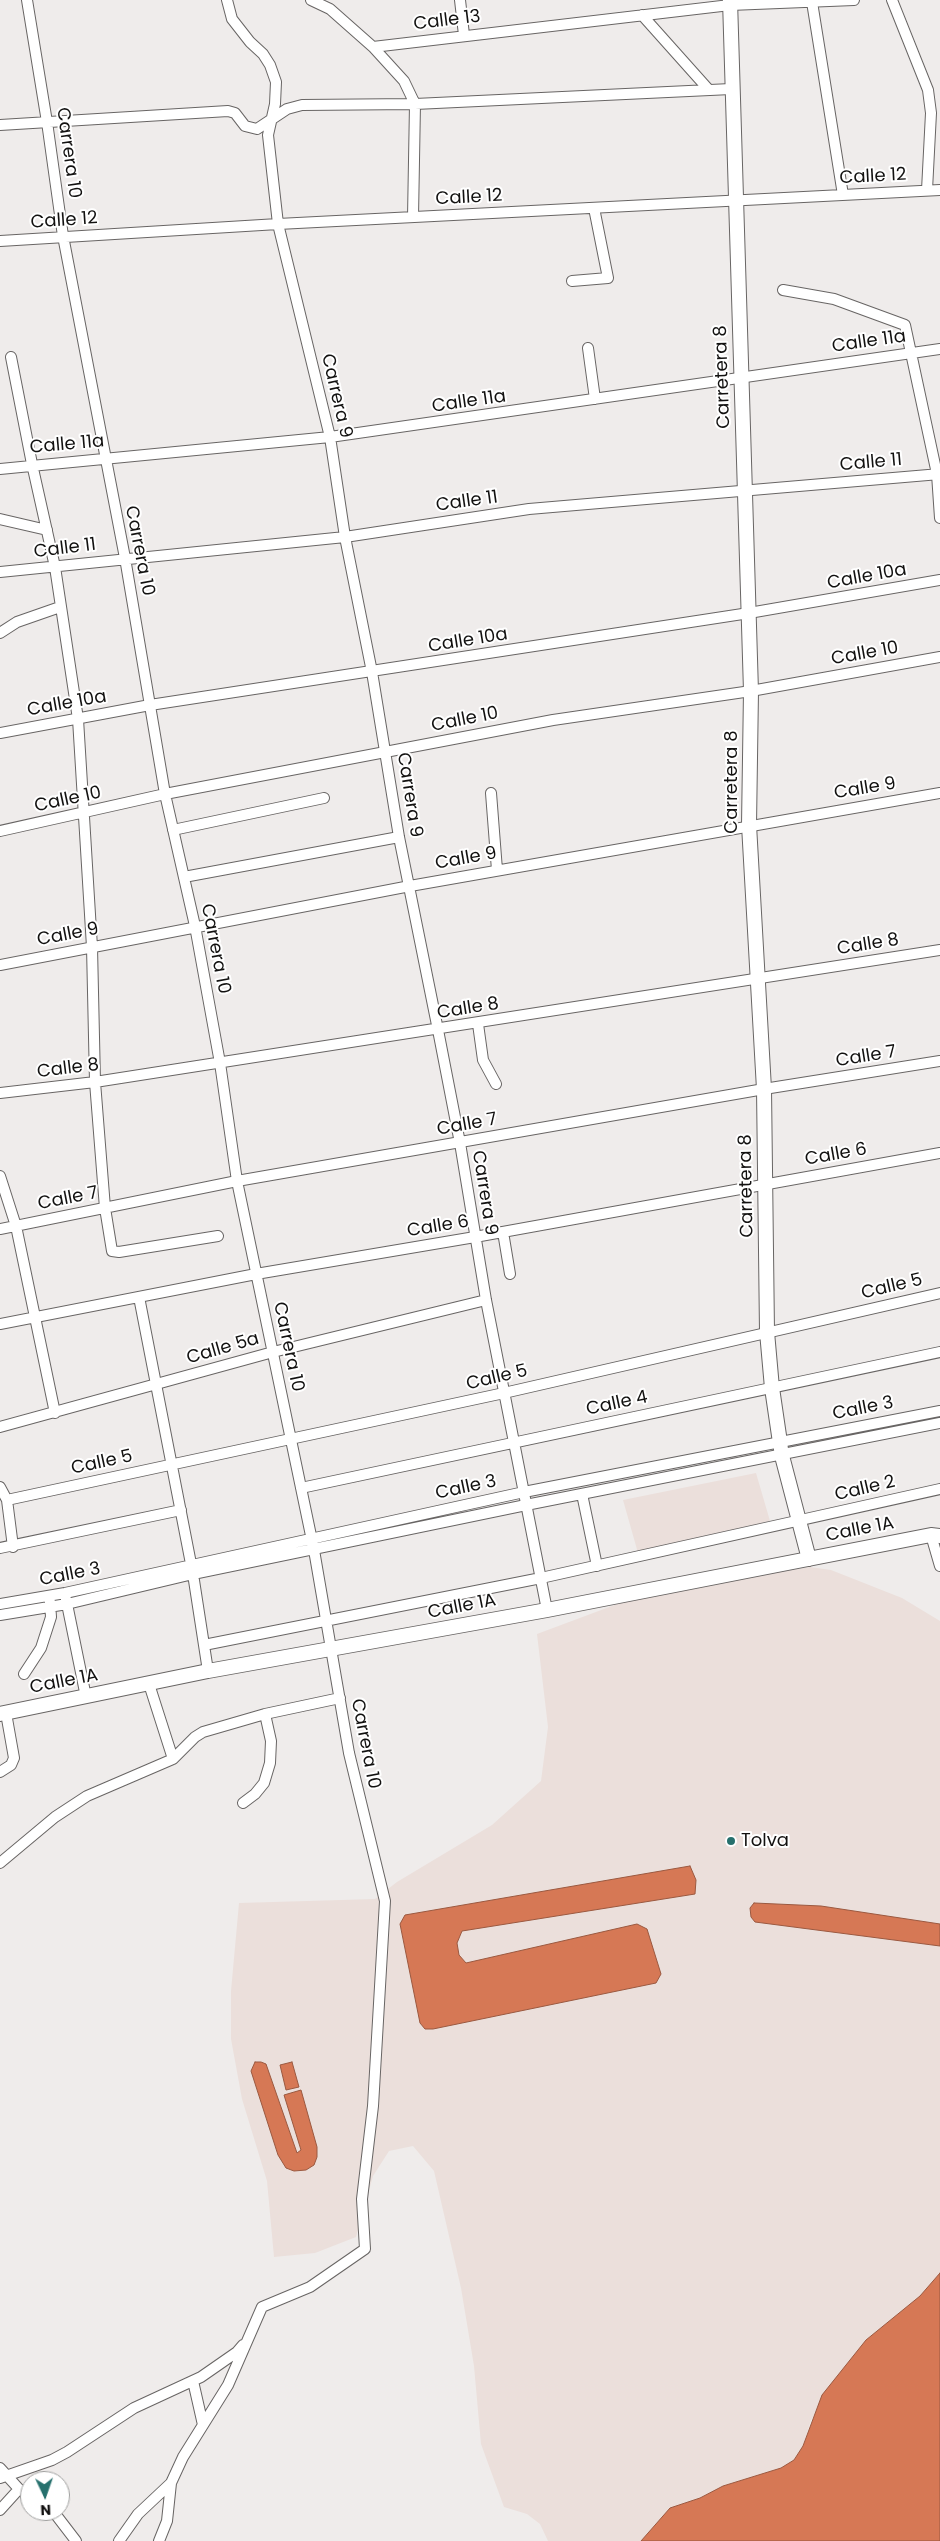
<!DOCTYPE html>
<style>
body{margin:0}
#map{position:relative;width:940px;height:2541px;overflow:hidden;background:#efeceb;font-family:Poppins,sans-serif}
canvas{display:block}
.north{position:absolute;left:20px;top:2471px;width:50px;height:50px;box-sizing:border-box;background:#fff;border:1px solid #a0a09f;border-radius:50%;rotate:177deg;font-size:14px;font-weight:700;line-height:20px;text-align:center;color:#121110}
.north::after{content:'';display:block;margin:auto;width:18px;height:22px;background:#26706d;clip-path:polygon(50% 0,100% 100%,50% 72%,0 100%)}
</style>
<div id="map">
<canvas width="940" height="2541"></canvas>
<div class="north">N</div>
</div>
<script>
const context = document.querySelector('canvas').getContext('2d');
context.lineJoin = 'round';
function fillPath(path, color) {
  context.fillStyle = color;
  context.fill(path, 'evenodd');
}
function poly(rows) {
  const path = new Path2D();
  for (const r of rows) {
    path.moveTo(r[0], r[1]);
    for (let i = 2; i < r.length; i += 2) path.lineTo(r[i], r[i + 1]);
  }
  return path;
}
function trace(path, color, width, dash) {
  context.strokeStyle = color;
  context.lineWidth = width;
  context.lineCap = dash ? 'butt' : 'round';
  context.setLineDash(dash || []);
  context.stroke(path);
}
function write(font, color, halo, rows, align = 'center') {
  context.font = font + ' Poppins,sans-serif';
  context.lineWidth = 4;
  context.setLineDash([]);
  context.textBaseline = 'middle';
  context.strokeStyle = halo;
  context.fillStyle = color;
  for (const [text, x, y, turn = 0] of rows) {
    context.save();
    context.translate(x, y);
    context.rotate((+turn || 0) * Math.PI / 180);
    context.textAlign = isNaN(turn) ? turn : align;
    if (halo) context.strokeText(text, 0, 0);
    context.fillText(text, 0, 0);
    context.restore();
  }
}
const built = poly([
 [756,1473,770,1521,638,1553,623,1500],
 [810,1567,831,1570,902,1598,940,1621,940,2273,920,2296,866,2340,811,2420,803,2446,794,2460,781,2468,723,2486,700,2498,670,2508,641,2541,548,2541,540,2524,527,2514,504,2507,481,2444,474,2366,461,2288,434,2171,413,2146,389,2151,373,2176,356,2237,315,2253,274,2257,267,2181,242,2099,231,2039,231,1991,239,1903,375,1899,397,1882,492,1825,541,1781,548,1727,537,1634,620,1603,686,1587]
]);
const water = poly([
 [690,1866,696,1880,695,1894,462,1931,457,1943,459,1955,466,1963,637,1924,647,1929,661,1974,656,1983,433,2029,425,2029,420,2023,400,1924,405,1915,690,1866],
 [754,1903,821,1906,940,1924,940,1946,755,1922,751,1917,750,1908,754,1903],
 [255,2062,261,2062,266,2064,297,2153,301,2150,284,2095,301,2090,317,2147,317,2157,314,2165,306,2170,294,2171,286,2168,278,2155,251,2071,255,2062],
 [292,2062,299,2087,286,2090,280,2065,292,2062],
 [940,2273,940,2541,641,2541,670,2508,700,2498,723,2486,781,2468,794,2460,803,2446,822,2395,866,2340,920,2296,940,2273]
]);
const street = poly([
 [27,0,47,122,63,236,125,558,165,794,195,926,220,1063,237,1181,314,1550,349,1753,385,1901,373,2106,362,2199,365,2249,310,2287,262,2307,228,2385,183,2457,171,2483,167,2521,159,2541],
 [227,0,232,19,250,42,263,54,270,65,276,82,275,104,268,135,278,224,330,437,345,537,372,672,399,837,438,1030,460,1143,486,1300,547,1610],
 [311,0,330,9,373,47,404,81,415,104,413,217],
 [460,0,464,35],
 [892,0,928,90,931,113,927,190],
 [812,2,843,195],
 [642,15,709,90],
 [373,47,730,5,854,0],
 [0,125,228,111,235,113,245,126,257,129,287,109,302,105,415,104,731,89],
 [0,241,278,224,940,190],
 [572,281,608,278,594,208],
 [783,290,834,299,905,325,937,474,940,518],
 [588,348,595,399],
 [11,357,32,464,55,567,78,719,92,947,95,1082,105,1208,112,1251,119,1252,218,1236],
 [0,469,330,437,940,349],
 [0,519,47,530],
 [0,572,345,537,529,509,940,474],
 [0,633,17,622,60,607],
 [0,733,150,705,749,613,940,580],
 [491,793,497,870],
 [173,830,324,798],
 [0,831,165,794,553,720,751,691,940,657],
 [184,877,399,837],
 [0,965,410,886,940,793],
 [478,1024,483,1060,496,1084],
 [0,1093,95,1082,940,950],
 [0,1176,16,1226,55,1413],
 [0,1229,237,1181,764,1089,940,1061],
 [503,1232,510,1274],
 [139,1297,193,1574,208,1671],
 [0,1324,256,1274,475,1237,940,1153],
 [0,1427,273,1352,486,1300],
 [0,1487,7,1500],
 [301,1488,940,1352],
 [582,1494,597,1566],
 [931,1535,940,1566],
 [13,1547,7,1500,504,1393,940,1293],
 [0,1548,181,1510],
 [66,1599,86,1697],
 [0,1604,65,1593,524,1492,940,1411],
 [0,1615,67,1604,193,1574,526,1505,940,1423],
 [204,1645,541,1578,940,1489],
 [24,1674,41,1648,51,1617,50,1602],
 [149,1684,173,1759],
 [0,1772,11,1765,14,1758,6,1713],
 [243,1803,255,1794,264,1783,270,1763,271,1741,265,1714],
 [0,1863,55,1817,87,1796,173,1759,195,1737,203,1732,265,1714,340,1698],
 [193,2381,203,2425],
 [0,2468,19,2489,30,2495],
 [0,2478,52,2460,67,2452,134,2408,201,2377,237,2352,243,2345],
 [0,2510,19,2489],
 [53,2511,76,2541],
 [119,2541,138,2514,171,2483]
]);
const secondary = poly([
 [730,0,751,691,749,825,764,1089,767,1332,772,1388,782,1456,809,1559],
 [0,1714,208,1671,547,1610,931,1535,940,1536]
]);
const markers = [
 [731,1841,5,"#26706d"]
];
const streetNames = [
 ["Calle 13",447,21,-7],
 ["Carrera 10",68,153,82],
 ["Calle 12",873,177,-3],
 ["Calle 12",469,198,-3],
 ["Calle 12",64,221,-4],
 ["Calle 11a",869,342,-8],
 ["Carretera 8",723,377,-92],
 ["Carrera 9",336,396,77],
 ["Calle 11a",469,402,-8],
 ["Calle 11a",67,445,-5],
 ["Calle 11",871,463,-5],
 ["Calle 11",467,502,-8],
 ["Calle 11",65,549,-7],
 ["Carrera 10",139,551,79],
 ["Calle 10a",867,577,-10],
 ["Calle 10a",468,641,-9],
 ["Calle 10",865,654,-10],
 ["Calle 10a",67,704,-10],
 ["Calle 10",465,720,-11],
 ["Carretera 8",732,782,-90],
 ["Calle 9",865,789,-9],
 ["Carrera 9",409,795,81],
 ["Calle 10",68,800,-12],
 ["Calle 9",466,859,-10],
 ["Calle 9",68,935,-11],
 ["Calle 8",868,945,-9],
 ["Carrera 10",215,949,79],
 ["Calle 8",468,1009,-9],
 ["Calle 7",866,1057,-9],
 ["Calle 8",68,1069,-7],
 ["Calle 7",467,1125,-10],
 ["Calle 6",836,1155,-10],
 ["Carretera 8",747,1186,-91],
 ["Carrera 9",484,1193,81],
 ["Calle 7",68,1199,-11],
 ["Calle 6",438,1227,-9],
 ["Calle 5",892,1287,-13],
 ["Carrera 10",288,1347,78],
 ["Calle 5a",223,1349,-16],
 ["Calle 5",497,1378,-13],
 ["Calle 4",617,1404,-12],
 ["Calle 3",863,1409,-11],
 ["Calle 5",102,1463,-12],
 ["Calle 3",466,1488,-12],
 ["Calle 2",865,1489,-13],
 ["Calle 1A",860,1530,-11],
 ["Calle 3",70,1575,-11],
 ["Calle 1A",462,1607,-11],
 ["Calle 1A",64,1682,-11],
 ["Carrera 10",365,1744,79]
];
const poiNames = [
 ["Tolva",741,1841]
];
fillPath(built, '#ebdfdb');
fillPath(water, '#d67855');
trace(water, '#9b5940', 1);
trace(street, '#686564', 12);
trace(secondary, '#686564', 16);
trace(street, '#fff', 10);
trace(secondary, '#fff', 14);
for (const [x, y, r, color] of markers) {
  const dot = new Path2D();
  dot.arc(x, y, r, 0, 2 * Math.PI);
  context.fillStyle = color;
  context.fill(dot);
  trace(dot, '#fff', 2);
}
write('18px', '#121110', '#fff', streetNames);
write('18px', '#121110', '#fff', poiNames, 'left');
</script>
